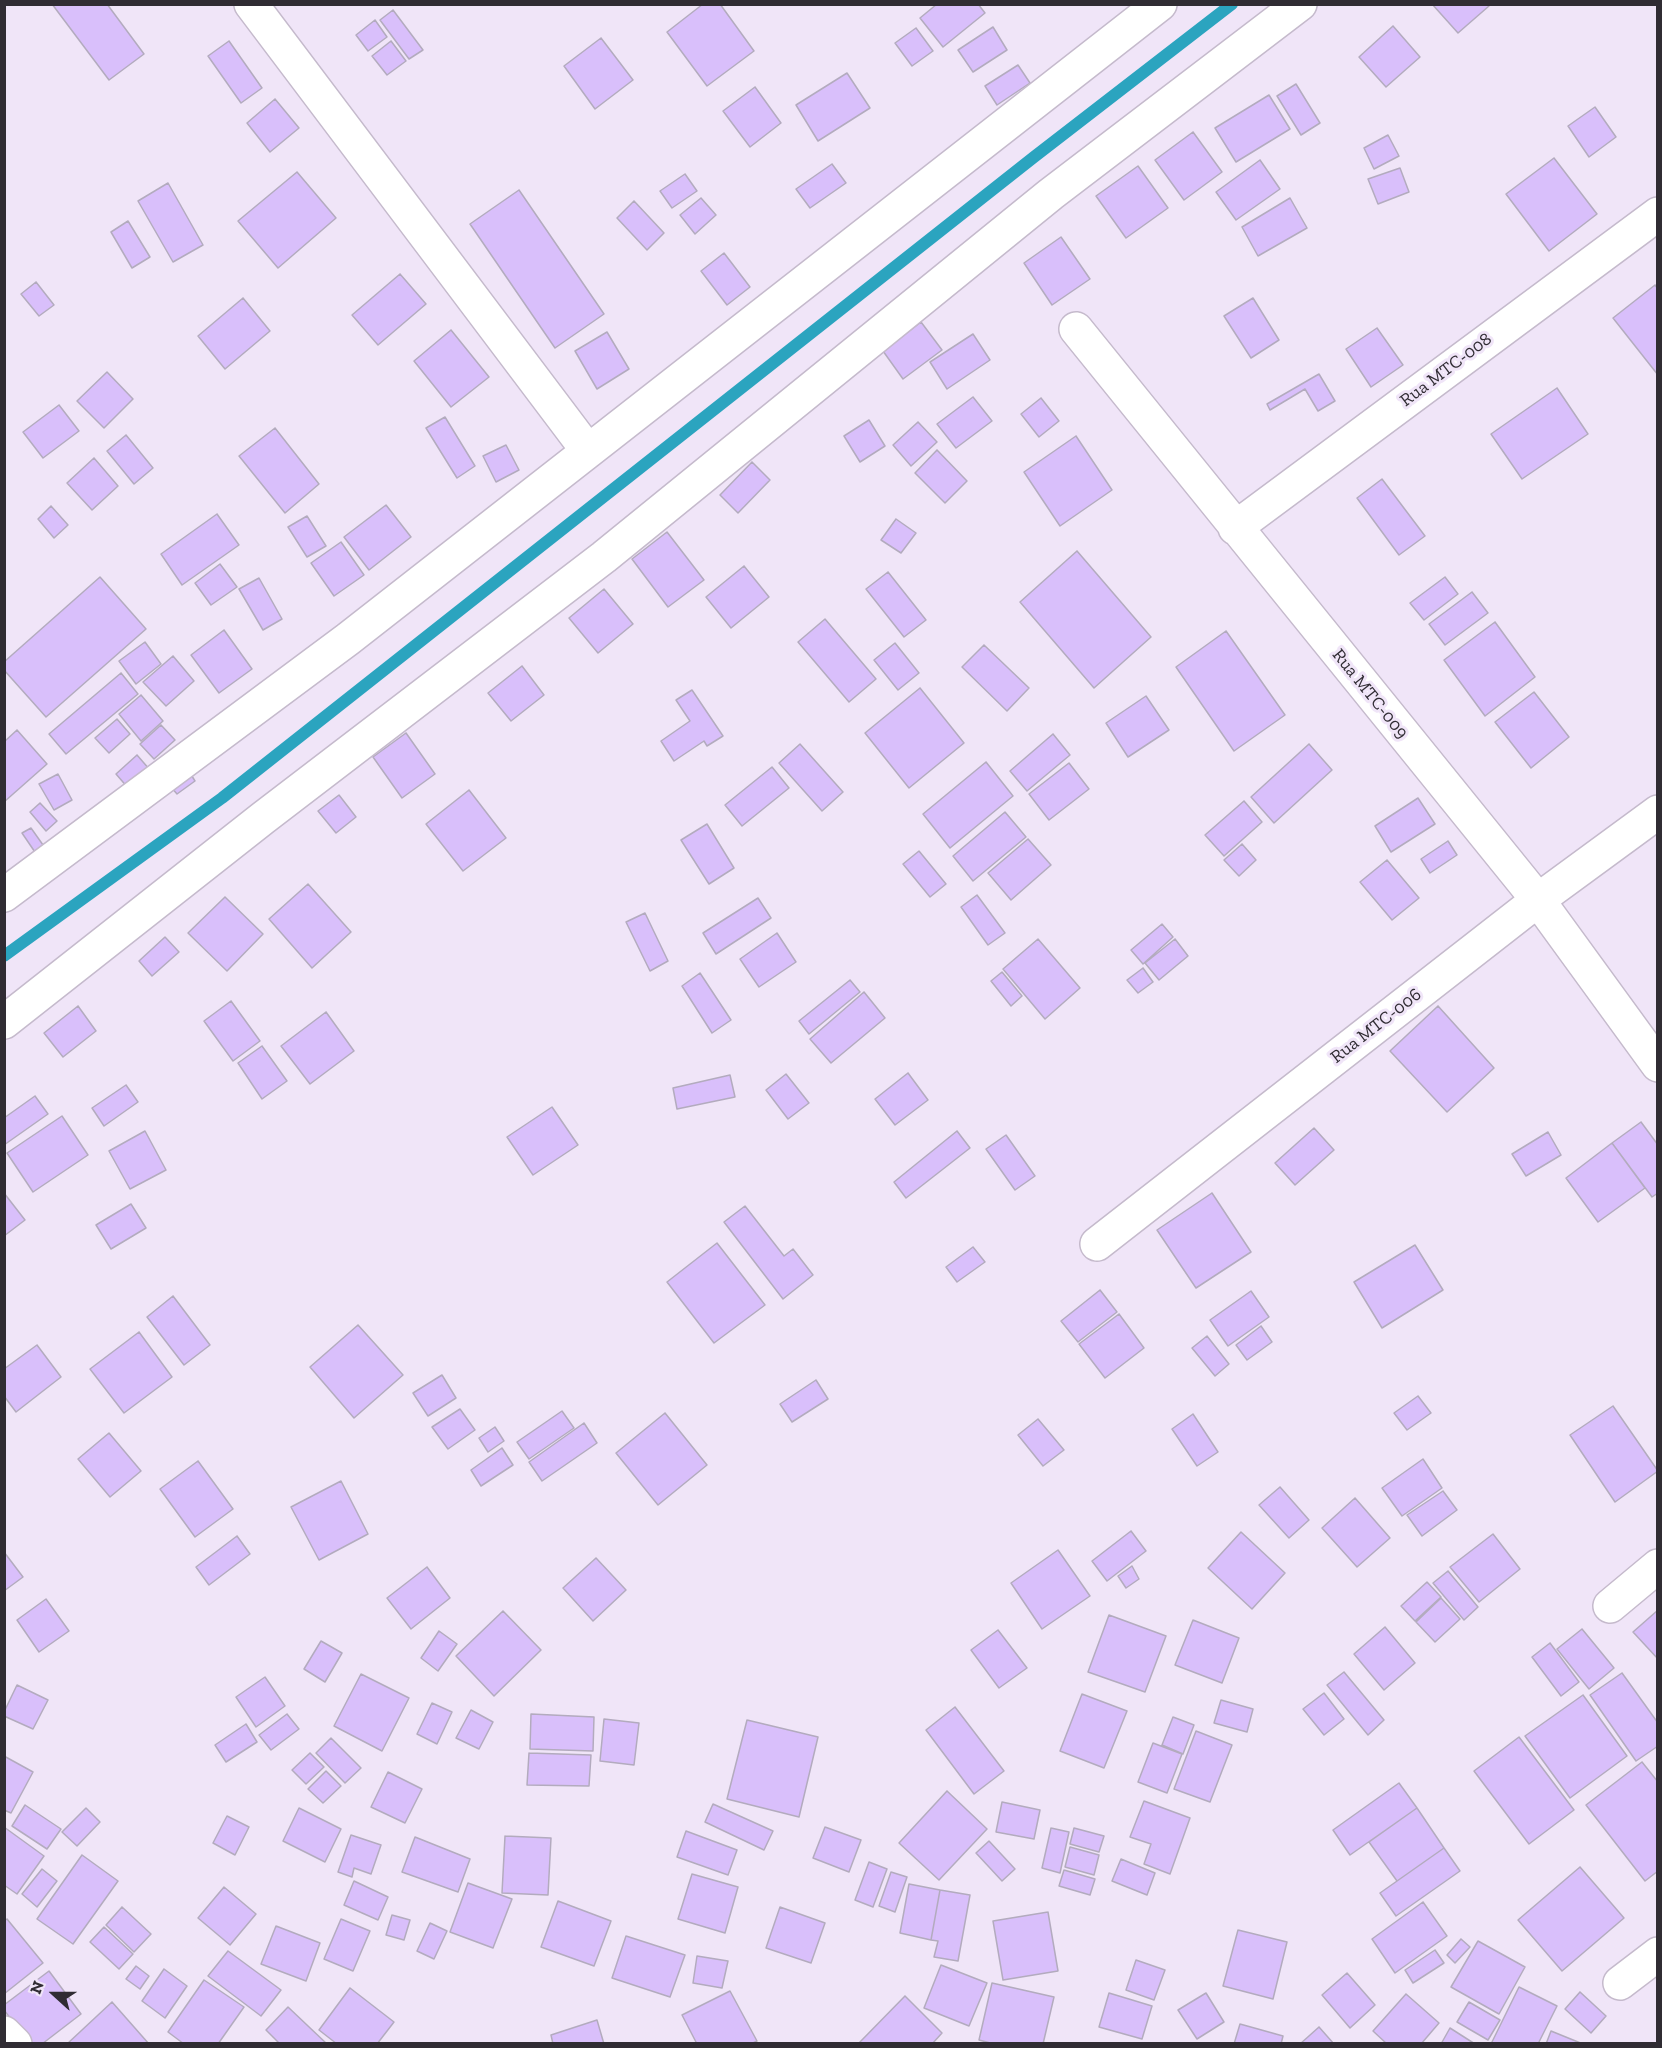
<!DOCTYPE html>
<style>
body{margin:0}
#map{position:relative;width:1662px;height:2048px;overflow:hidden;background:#f0e5f8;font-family:"Zilla Slab",serif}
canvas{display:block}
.frame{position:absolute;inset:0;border:6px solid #302c33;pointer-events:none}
.north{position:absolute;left:24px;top:1964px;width:60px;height:60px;-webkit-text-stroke:4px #f0e5f8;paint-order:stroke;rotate:291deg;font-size:16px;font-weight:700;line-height:24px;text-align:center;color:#302c33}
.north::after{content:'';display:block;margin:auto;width:21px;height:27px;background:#302c33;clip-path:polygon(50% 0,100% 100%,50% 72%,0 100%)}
</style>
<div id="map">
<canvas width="1662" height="2048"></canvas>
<div class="frame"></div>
<div class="north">N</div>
</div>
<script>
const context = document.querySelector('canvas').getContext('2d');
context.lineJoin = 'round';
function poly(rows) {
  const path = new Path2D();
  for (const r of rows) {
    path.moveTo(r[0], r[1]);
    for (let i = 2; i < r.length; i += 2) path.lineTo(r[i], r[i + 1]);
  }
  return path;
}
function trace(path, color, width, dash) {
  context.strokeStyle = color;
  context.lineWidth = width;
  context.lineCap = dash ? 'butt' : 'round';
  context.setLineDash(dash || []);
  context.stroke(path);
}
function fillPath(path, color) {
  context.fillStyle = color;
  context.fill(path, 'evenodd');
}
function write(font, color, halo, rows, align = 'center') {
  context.font = font + ' "Zilla Slab",serif';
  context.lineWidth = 6;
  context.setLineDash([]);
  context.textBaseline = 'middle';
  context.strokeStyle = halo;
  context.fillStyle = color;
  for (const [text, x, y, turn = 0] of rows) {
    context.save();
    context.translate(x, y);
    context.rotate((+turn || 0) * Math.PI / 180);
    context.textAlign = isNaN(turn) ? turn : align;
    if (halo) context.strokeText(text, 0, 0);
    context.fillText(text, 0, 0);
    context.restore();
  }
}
const stream = poly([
 [4,956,222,798,1034,157,1232,4]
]);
const building = poly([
 [52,4,107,4,144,54,109,80,52,4],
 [703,4,720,4,754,51,707,86,667,32,703,4],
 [937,4,978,4,985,13,943,47,920,18,937,4],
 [1432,4,1488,4,1489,6,1458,33,1432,4],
 [393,10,423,50,409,59,380,20,393,10],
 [375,20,387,37,368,51,356,35,375,20],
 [1393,26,1420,57,1386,87,1359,57,1393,26],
 [993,27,1007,50,973,72,958,50,993,27],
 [916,28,933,51,912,66,895,43,916,28],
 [601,38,633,80,595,109,564,66,601,38],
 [229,41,262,88,241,103,208,56,229,41],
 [391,41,406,61,387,75,372,56,391,41],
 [1018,65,1030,83,997,105,985,86,1018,65],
 [847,73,870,108,818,141,796,105,847,73],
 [1296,84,1320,123,1301,135,1277,96,1296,84],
 [755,87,781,123,750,147,723,111,755,87],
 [1269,95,1290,129,1236,162,1215,128,1269,95],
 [275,99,299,128,270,152,247,123,275,99],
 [1595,107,1616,137,1589,157,1568,126,1595,107],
 [1193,132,1222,172,1184,200,1155,160,1193,132],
 [1388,135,1399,156,1374,169,1364,148,1388,135],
 [1554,158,1597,214,1549,251,1506,194,1554,158],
 [1260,160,1280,189,1236,220,1216,192,1260,160],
 [832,164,846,183,810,208,796,189,832,164],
 [1138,166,1168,208,1126,238,1096,196,1138,166],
 [1400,168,1409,192,1378,204,1368,179,1400,168],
 [297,172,336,218,278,268,238,221,297,172],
 [685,174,697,191,672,208,660,191,685,174],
 [168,183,203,245,173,262,138,201,168,183],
 [519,190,604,314,555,348,470,224,519,190],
 [701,198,716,215,695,234,680,215,701,198],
 [1290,198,1307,228,1258,256,1242,227,1290,198],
 [634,201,664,233,647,250,617,218,634,201],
 [128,221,150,257,132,268,111,232,128,221],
 [1061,237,1090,279,1052,305,1024,263,1061,237],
 [724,253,750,287,727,305,701,271,724,253],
 [400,274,426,304,378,345,352,315,400,274],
 [36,282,54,305,39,316,21,294,36,282],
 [1655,285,1658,289,1658,375,1613,318,1655,285],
 [243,298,270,331,225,369,198,336,243,298],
 [1253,298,1279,340,1251,358,1224,316,1253,298],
 [921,322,942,350,903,379,883,351,921,322],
 [1377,328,1403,365,1371,387,1346,349,1377,328],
 [451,330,489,377,451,407,414,361,451,330],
 [607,332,629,369,597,389,575,351,607,332],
 [973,334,990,360,947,389,930,362,973,334],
 [107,372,133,399,104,428,77,401,107,372],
 [1319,374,1335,401,1318,411,1305,389,1270,410,1267,404,1319,374],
 [1557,388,1588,434,1522,479,1491,434,1557,388],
 [973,397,992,421,956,448,937,424,973,397],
 [1041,398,1059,421,1039,437,1021,414,1041,398],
 [59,405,79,431,43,458,23,432,59,405],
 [445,417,475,466,457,478,426,428,445,417],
 [869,420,885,446,860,462,844,436,869,420],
 [918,422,937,442,911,466,893,445,918,422],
 [275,428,319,484,285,513,239,456,275,428],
 [126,435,153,468,134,484,107,451,126,435],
 [1076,436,1112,490,1060,526,1024,472,1076,436],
 [506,445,519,470,496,482,483,456,506,445],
 [937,450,967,481,945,503,915,473,937,450],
 [94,458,118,486,92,510,67,483,94,458],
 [752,462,770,480,738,513,720,495,752,462],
 [1382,479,1425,536,1399,555,1357,498,1382,479],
 [386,505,411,537,369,570,344,537,386,505],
 [51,506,68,525,54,538,38,519,51,506],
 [217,514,239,545,182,585,161,554,217,514],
 [307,516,326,546,307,557,288,527,307,516],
 [896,519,916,533,901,553,881,540,896,519],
 [667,532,704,580,668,607,632,559,667,532],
 [341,542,364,575,334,596,311,563,341,542],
 [1077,551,1151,637,1094,688,1020,602,1077,551],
 [220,564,237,587,211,605,195,583,220,564],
 [744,566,769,597,731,628,706,597,744,566],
 [888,572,926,620,904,637,866,589,888,572],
 [100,577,146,629,46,717,4,670,4,662,100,577],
 [1445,577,1458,594,1424,620,1410,603,1445,577],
 [259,578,282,619,263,630,239,589,259,578],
 [604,589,633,624,598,653,569,618,604,589],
 [1472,592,1488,613,1445,645,1429,624,1472,592],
 [825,619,876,679,849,702,798,642,825,619],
 [1495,622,1535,677,1485,716,1444,660,1495,622],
 [224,630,252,669,219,693,191,655,224,630],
 [1226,631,1285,715,1234,751,1176,667,1226,631],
 [145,642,161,664,136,684,119,661,145,642],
 [895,643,919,673,898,690,874,660,895,643],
 [984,645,1029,688,1007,711,962,667,984,645],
 [173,656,194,681,166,706,143,682,173,656],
 [522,666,544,695,511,721,488,693,522,666],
 [121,673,138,694,66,754,49,734,121,673],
 [920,688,964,743,909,788,865,733,920,688],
 [692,690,723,736,707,746,704,741,674,761,661,741,690,721,676,700,692,690],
 [1534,692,1569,737,1531,768,1495,722,1534,692],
 [141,695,163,721,141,741,119,714,141,695],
 [1146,696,1169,730,1128,757,1106,723,1146,696],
 [117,719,130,734,109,753,95,738,117,719],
 [161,725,175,740,154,759,140,744,161,725],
 [17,730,47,764,4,802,4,742,17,730],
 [406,733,435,774,402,798,373,757,406,733],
 [1053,734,1070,755,1027,791,1010,771,1053,734],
 [800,744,843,792,822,811,779,763,800,744],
 [1309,744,1332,770,1274,823,1251,797,1309,744],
 [137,755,150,770,129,789,116,774,137,755],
 [986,762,1013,796,950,848,923,814,986,762],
 [1069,763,1089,789,1049,820,1029,794,1069,763],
 [772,767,789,788,742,826,725,805,772,767],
 [190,773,195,781,177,794,171,787,190,773],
 [58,774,72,800,54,810,39,784,58,774],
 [469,790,506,838,463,871,426,824,469,790],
 [339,795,356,817,336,833,318,811,339,795],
 [1418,798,1435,824,1391,852,1375,826,1418,798],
 [1244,801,1262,822,1224,856,1205,835,1244,801],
 [40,803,57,821,46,831,30,812,40,803],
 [1005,812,1026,837,973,881,953,856,1005,812],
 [707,824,734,868,709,884,681,840,707,824],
 [31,828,48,852,39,858,22,833,31,828],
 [1028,839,1051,865,1011,900,988,873,1028,839],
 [1448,841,1457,855,1430,873,1421,859,1448,841],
 [1242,844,1256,860,1239,876,1224,860,1242,844],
 [919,851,946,884,930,897,903,864,919,851],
 [1387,860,1419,898,1392,920,1360,882,1387,860],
 [308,884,351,932,312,968,269,919,308,884],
 [977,895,1005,933,988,945,961,907,977,895],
 [225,897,263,934,227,971,188,933,225,897],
 [758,898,771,918,716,954,703,933,758,898],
 [645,913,668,961,650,971,626,922,645,913],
 [1162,924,1173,937,1143,964,1131,950,1162,924],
 [777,933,796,962,759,987,740,959,777,933],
 [165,937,179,952,152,976,139,961,165,937],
 [1038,939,1080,988,1045,1019,1003,969,1038,939],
 [1175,939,1188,956,1159,980,1145,963,1175,939],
 [1143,968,1153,982,1138,993,1127,980,1143,968],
 [1002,972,1022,996,1011,1006,991,981,1002,972],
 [700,973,731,1020,712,1033,682,986,700,973],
 [850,980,860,992,809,1034,799,1021,850,980],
 [864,992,885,1018,831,1063,810,1039,864,992],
 [231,1001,260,1041,233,1061,204,1021,231,1001],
 [78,1006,96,1031,63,1057,44,1033,78,1006],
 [1438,1006,1494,1068,1447,1112,1390,1051,1438,1006],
 [326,1012,354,1051,310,1084,281,1046,326,1012],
 [262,1046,287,1081,262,1099,238,1063,262,1046],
 [908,1073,928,1100,895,1125,875,1099,908,1073],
 [786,1074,809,1103,788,1119,766,1090,786,1074],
 [730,1075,735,1097,677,1109,673,1088,730,1075],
 [126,1085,138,1102,104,1126,92,1108,126,1085],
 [35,1096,48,1114,4,1145,4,1118,35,1096],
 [552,1107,578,1145,533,1175,507,1137,552,1107],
 [62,1116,88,1155,33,1192,7,1153,62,1116],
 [1641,1122,1658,1145,1658,1193,1652,1197,1612,1143,1641,1122],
 [1314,1128,1334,1150,1295,1185,1275,1163,1314,1128],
 [145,1131,166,1170,130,1189,109,1151,145,1131],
 [957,1131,970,1148,906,1198,894,1182,957,1131],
 [1548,1132,1561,1155,1526,1176,1512,1154,1548,1132],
 [1006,1135,1035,1176,1015,1190,986,1149,1006,1135],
 [1612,1143,1645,1188,1598,1222,1566,1178,1612,1143],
 [4,1193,25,1220,4,1236,4,1193],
 [1212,1193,1251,1252,1196,1288,1157,1230,1212,1193],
 [131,1204,146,1228,111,1249,96,1225,131,1204],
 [745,1206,784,1256,793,1249,813,1275,783,1299,724,1222,745,1206],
 [717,1243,765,1305,714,1343,667,1282,717,1243],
 [1415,1245,1443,1290,1382,1328,1354,1282,1415,1245],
 [973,1247,985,1262,957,1282,946,1267,973,1247],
 [1100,1290,1117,1312,1078,1342,1061,1321,1100,1290],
 [1251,1291,1269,1317,1228,1346,1210,1320,1251,1291],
 [173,1296,210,1345,184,1365,147,1317,173,1296],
 [1119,1314,1144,1348,1105,1378,1079,1344,1119,1314],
 [358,1325,403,1375,354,1418,310,1367,358,1325],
 [1261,1326,1272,1342,1247,1360,1236,1345,1261,1326],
 [139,1332,172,1377,124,1413,90,1369,139,1332],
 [1207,1336,1229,1364,1215,1376,1192,1348,1207,1336],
 [37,1345,61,1377,16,1412,4,1396,4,1369,37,1345],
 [442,1375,456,1398,428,1416,413,1393,442,1375],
 [816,1380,828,1399,792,1422,780,1404,816,1380],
 [1418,1396,1431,1413,1407,1430,1394,1413,1418,1396],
 [1613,1406,1658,1471,1615,1502,1570,1435,1613,1406],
 [460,1409,475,1430,448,1449,432,1427,460,1409],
 [562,1411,574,1428,529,1459,517,1442,562,1411],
 [665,1413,707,1465,658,1505,616,1453,665,1413],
 [1193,1414,1218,1452,1197,1466,1172,1429,1193,1414],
 [1038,1419,1064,1450,1043,1466,1018,1435,1038,1419],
 [584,1423,597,1443,542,1481,529,1462,584,1423],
 [495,1427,504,1441,488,1452,479,1438,495,1427],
 [109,1433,141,1471,110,1497,78,1459,109,1433],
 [502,1448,513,1465,481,1486,471,1470,502,1448],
 [1423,1459,1442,1488,1402,1516,1382,1488,1423,1459],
 [198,1461,233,1509,195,1537,160,1489,198,1461],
 [341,1481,368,1534,319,1560,291,1507,341,1481],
 [1280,1487,1309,1520,1289,1538,1259,1505,1280,1487],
 [1443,1491,1457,1510,1422,1536,1407,1515,1443,1491],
 [1355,1498,1390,1538,1357,1567,1322,1528,1355,1498],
 [1131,1531,1146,1551,1107,1581,1092,1561,1131,1531],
 [1241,1532,1285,1573,1252,1609,1208,1568,1241,1532],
 [1493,1534,1520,1569,1479,1602,1450,1567,1493,1534],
 [237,1536,250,1554,209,1585,196,1567,237,1536],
 [1058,1550,1090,1596,1042,1629,1011,1583,1058,1550],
 [4,1552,23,1577,4,1591,4,1552],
 [596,1558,626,1590,593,1621,563,1588,596,1558],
 [1132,1566,1139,1579,1126,1588,1118,1576,1132,1566],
 [427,1567,450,1598,411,1629,387,1598,427,1567],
 [1448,1571,1478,1607,1464,1620,1433,1583,1448,1571],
 [1427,1582,1441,1597,1415,1621,1401,1606,1427,1582],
 [1441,1598,1460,1619,1435,1642,1416,1622,1441,1598],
 [46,1599,69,1631,39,1652,17,1620,46,1599],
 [1658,1610,1658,1659,1633,1632,1658,1610],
 [503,1611,541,1650,494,1696,456,1656,503,1611],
 [1109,1615,1166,1636,1145,1692,1088,1672,1109,1615],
 [1193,1620,1239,1638,1222,1683,1175,1665,1193,1620],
 [1385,1627,1415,1663,1384,1690,1354,1654,1385,1627],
 [1582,1629,1614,1668,1589,1689,1557,1649,1582,1629],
 [998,1630,1027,1668,999,1688,971,1650,998,1630],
 [439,1631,457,1644,438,1671,421,1658,439,1631],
 [321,1641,342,1653,325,1682,304,1669,321,1641],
 [1550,1643,1579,1682,1561,1696,1532,1657,1550,1643],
 [1344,1672,1384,1720,1368,1735,1327,1685,1344,1672],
 [1622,1673,1658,1723,1658,1746,1636,1761,1590,1695,1622,1673],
 [361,1674,409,1698,382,1751,334,1726,361,1674],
 [265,1677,285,1706,256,1727,236,1697,265,1677],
 [17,1685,48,1700,33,1729,4,1716,4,1712,17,1685],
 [1324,1693,1344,1719,1324,1735,1303,1709,1324,1693],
 [1082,1694,1127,1711,1104,1768,1060,1751,1082,1694],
 [1583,1695,1627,1756,1570,1798,1525,1736,1583,1695],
 [1221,1700,1253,1709,1247,1732,1214,1723,1221,1700],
 [432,1703,452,1712,437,1744,417,1734,432,1703],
 [955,1707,1004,1771,974,1794,926,1730,955,1707],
 [471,1710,493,1722,479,1749,456,1738,471,1710],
 [287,1714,299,1729,271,1750,259,1735,287,1714],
 [531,1714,594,1717,593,1751,530,1749,531,1714],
 [1173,1717,1194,1725,1183,1754,1162,1745,1173,1717],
 [604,1719,639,1723,634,1765,600,1761,604,1719],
 [747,1720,818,1737,799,1817,727,1799,747,1720],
 [246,1724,257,1742,226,1762,215,1745,246,1724],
 [1196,1731,1232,1745,1210,1802,1174,1789,1196,1731],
 [1519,1737,1574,1810,1529,1844,1474,1771,1519,1737],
 [331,1738,361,1768,345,1783,316,1753,331,1738],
 [1153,1743,1182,1754,1167,1793,1138,1782,1153,1743],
 [310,1753,324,1767,306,1784,292,1770,310,1753],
 [529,1753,591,1755,589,1786,527,1785,529,1753],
 [4,1756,33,1772,11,1813,4,1810,4,1756],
 [1642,1762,1658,1782,1658,1871,1645,1881,1586,1805,1642,1762],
 [326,1771,341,1786,323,1803,308,1789,326,1771],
 [388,1772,422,1789,405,1823,371,1807,388,1772],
 [1399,1783,1417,1808,1350,1855,1333,1830,1399,1783],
 [947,1791,987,1829,939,1880,899,1843,947,1791],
 [1144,1801,1190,1818,1170,1874,1144,1864,1151,1844,1130,1837,1144,1801],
 [1002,1802,1040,1810,1034,1839,996,1832,1002,1802],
 [713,1804,773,1831,764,1850,705,1822,713,1804],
 [25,1805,61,1829,47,1849,12,1826,25,1805],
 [86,1808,100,1822,77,1846,62,1832,86,1808],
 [299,1808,341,1829,325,1862,283,1841,299,1808],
 [1417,1808,1444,1848,1397,1881,1369,1842,1417,1808],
 [227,1816,249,1827,235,1855,213,1843,227,1816],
 [4,1827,44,1856,17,1894,4,1885,4,1827],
 [825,1827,861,1840,849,1872,813,1858,825,1827],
 [1051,1828,1069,1832,1060,1873,1042,1868,1051,1828],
 [1074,1828,1104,1836,1099,1852,1070,1844,1074,1828],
 [686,1831,737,1850,728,1875,677,1857,686,1831],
 [351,1835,381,1845,371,1874,354,1868,352,1877,338,1872,351,1835],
 [505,1836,551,1838,548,1895,502,1893,505,1836],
 [415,1837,470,1859,458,1892,402,1872,415,1837],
 [989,1841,1015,1869,1002,1881,976,1853,989,1841],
 [1070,1847,1099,1855,1094,1875,1065,1867,1070,1847],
 [1444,1848,1460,1871,1396,1916,1380,1893,1444,1848],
 [82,1855,118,1881,73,1944,37,1919,82,1855],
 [1121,1859,1155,1873,1147,1895,1112,1881,1121,1859],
 [869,1862,887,1869,873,1907,855,1900,869,1862],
 [1580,1867,1624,1918,1562,1971,1518,1920,1580,1867],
 [42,1869,57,1881,37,1907,22,1894,42,1869],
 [1064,1870,1095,1879,1090,1895,1059,1886,1064,1870],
 [891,1872,907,1877,895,1912,879,1906,891,1872],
 [692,1874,738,1887,725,1933,678,1919,692,1874],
 [354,1881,388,1897,378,1920,344,1905,354,1881],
 [468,1883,512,1899,493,1948,450,1932,468,1883],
 [909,1884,940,1890,931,1940,900,1933,909,1884],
 [224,1887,256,1914,230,1945,198,1918,224,1887],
 [940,1890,970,1895,958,1961,934,1957,938,1941,931,1940,940,1890],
 [558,1901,611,1921,594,1966,541,1947,558,1901],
 [1423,1902,1447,1936,1395,1973,1372,1939,1423,1902],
 [122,1907,151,1934,134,1952,106,1925,122,1907],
 [780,1907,825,1923,811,1963,766,1948,780,1907],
 [1048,1912,1058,1971,1003,1980,993,1921,1048,1912],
 [392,1915,410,1920,404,1940,386,1935,392,1915],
 [7,1919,43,1963,4,1994,4,1921,7,1919],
 [341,1919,370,1931,353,1971,324,1959,341,1919],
 [430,1923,447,1931,434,1959,417,1951,430,1923],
 [276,1926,320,1943,306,1981,261,1964,276,1926],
 [104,1927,133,1954,119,1969,90,1942,104,1927],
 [1238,1930,1287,1942,1273,1999,1223,1986,1238,1930],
 [626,1936,685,1955,670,1997,612,1978,626,1936],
 [1461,1939,1470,1947,1455,1963,1447,1955,1461,1939],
 [1478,1941,1525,1967,1499,2014,1451,1987,1478,1941],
 [1435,1950,1444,1963,1413,1983,1405,1970,1435,1950],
 [228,1951,281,1990,261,2016,208,1976,228,1951],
 [697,1956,728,1961,722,1988,693,1983,697,1956],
 [1136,1960,1165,1970,1154,2000,1126,1990,1136,1960],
 [941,1965,987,1983,969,2026,924,2008,941,1965],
 [136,1966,149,1976,140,1989,126,1979,136,1966],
 [164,1969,187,1986,165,2018,142,2001,164,1969],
 [49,1971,81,2014,42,2044,30,2044,4,2010,4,2005,49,1971],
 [1347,1973,1375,2005,1350,2028,1322,1995,1347,1973],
 [204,1980,244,2007,218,2044,184,2044,168,2032,204,1980],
 [992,1983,1054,1997,1043,2044,994,2044,979,2040,992,1983],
 [1519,1987,1557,2006,1538,2044,1491,2044,1519,1987],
 [350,1988,394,2022,377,2044,337,2044,319,2030,350,1988],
 [730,1991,757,2041,751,2044,697,2044,682,2015,730,1991],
 [1580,1992,1606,2016,1591,2033,1565,2009,1580,1992],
 [1109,1993,1152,2006,1142,2039,1099,2027,1109,1993],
 [1206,1993,1224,2022,1197,2039,1178,2010,1206,1993],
 [1406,1994,1439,2023,1421,2044,1387,2044,1373,2031,1406,1994],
 [905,1996,942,2033,932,2044,858,2044,905,1996],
 [112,2002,149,2044,67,2044,112,2002],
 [1469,2002,1500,2020,1488,2040,1457,2022,1469,2002],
 [288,2007,327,2044,280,2044,266,2030,288,2007],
 [597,2020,604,2044,553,2044,551,2035,597,2020],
 [1240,2024,1283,2036,1281,2044,1234,2044,1240,2024],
 [1319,2027,1334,2044,1300,2044,1319,2027],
 [1450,2028,1475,2044,1441,2044,1450,2028],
 [1551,2031,1583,2044,1546,2044,1551,2031]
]);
const minor = poly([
 [251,4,588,451],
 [1076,329,1538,900,1658,1065],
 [1235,528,1658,214],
 [4,895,348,639,1160,4],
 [4,1022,263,818,604,557,1051,194,1300,4],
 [1097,1244,1538,900,1658,812],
 [1610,1606,1658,1566],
 [1620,1983,1658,1954],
 [4,2033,15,2044]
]);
const streetNames = [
 ["Rua MTC-008",1446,370,-37],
 ["Rua MTC-009",1370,694,51],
 ["Rua MTC-006",1376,1026,-38]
];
trace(stream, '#2ba4bf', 12);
fillPath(building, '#d9bffb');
trace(building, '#b3abbe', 1.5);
trace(minor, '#c5bacc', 36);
trace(minor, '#fff', 33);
write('18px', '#302c33', '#f0e5f8', streetNames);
</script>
